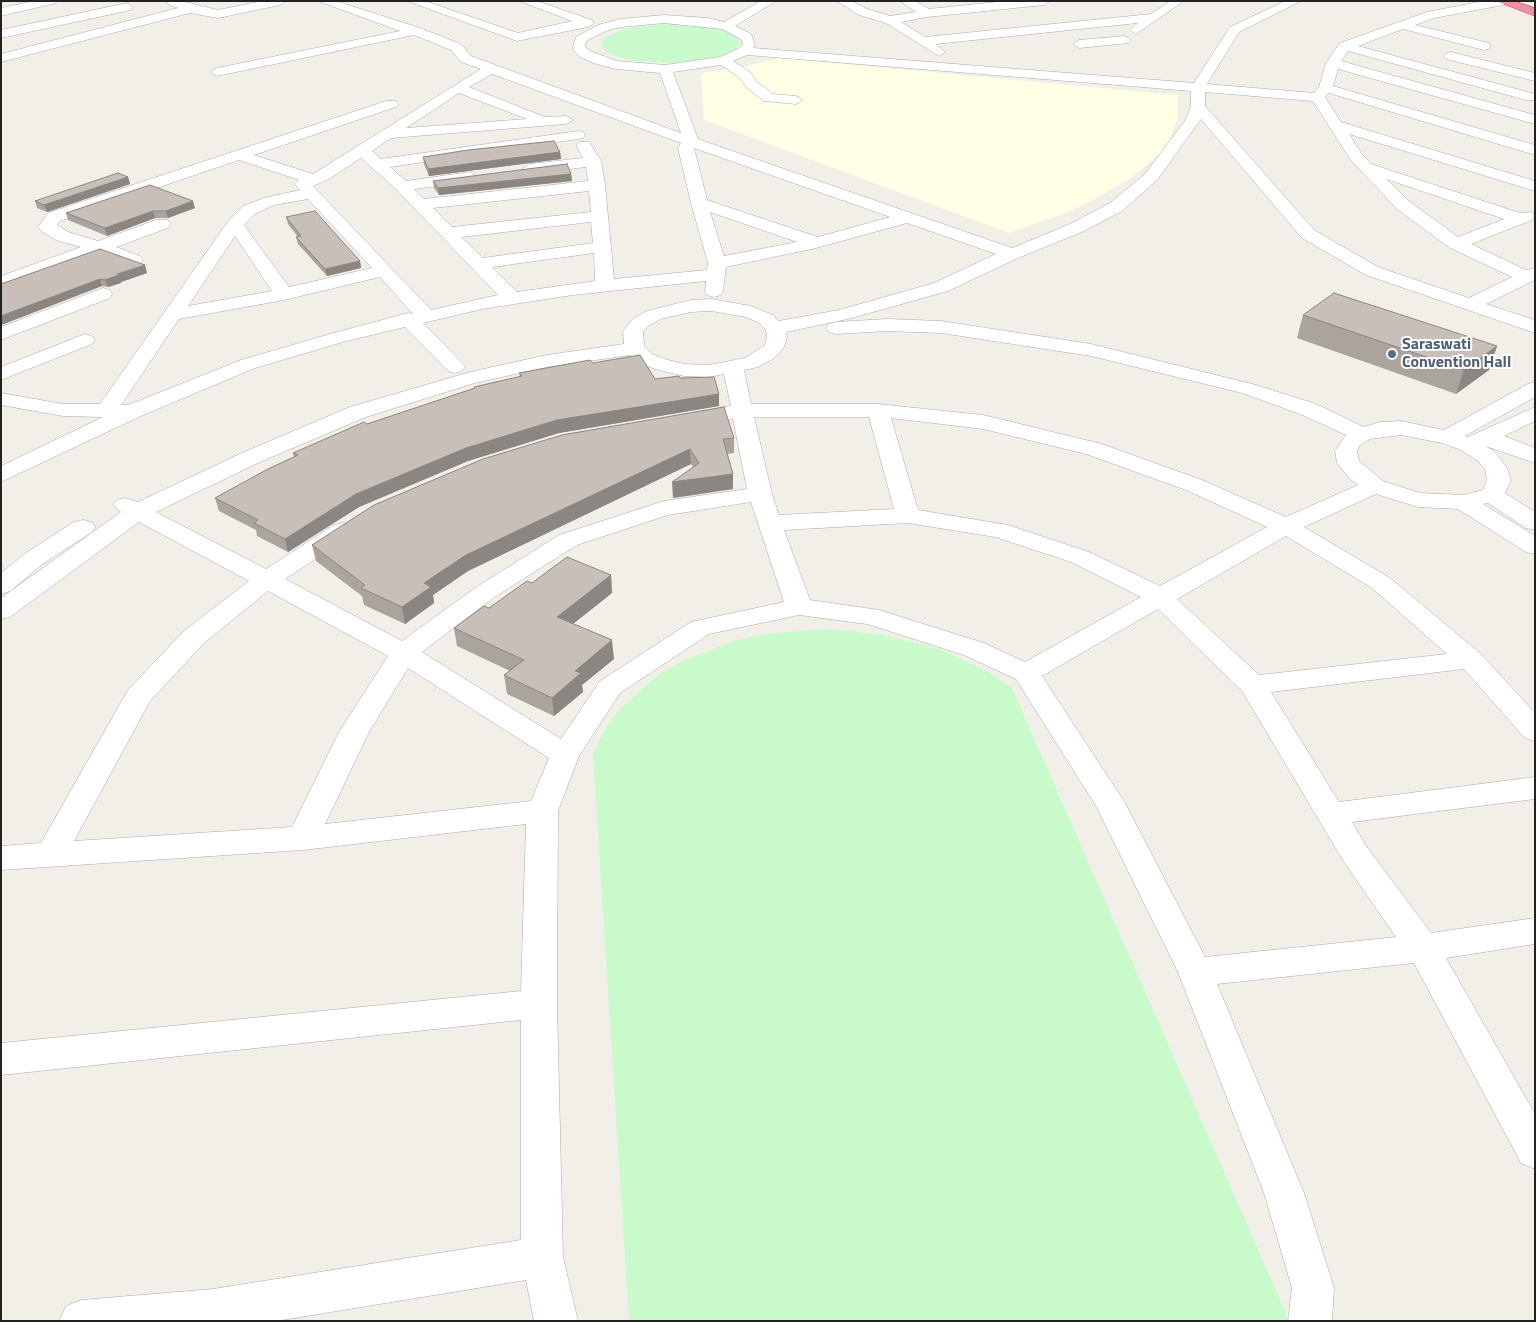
<!DOCTYPE html>
<style>
body{margin:0}
#map{position:relative;width:1536px;height:1322px;overflow:hidden;background:#f2efe9;font-family:"Titillium Web",sans-serif}
canvas{display:block}
.frame{position:absolute;inset:0;border:2px solid #222;pointer-events:none}
</style>
<div id="map">
<canvas width="1536" height="1322"></canvas>
<div class="frame"></div>
</div>
<script>
const context = document.querySelector('canvas').getContext('2d');
context.lineJoin = 'round';
function fillPath(path, color) {
  context.fillStyle = color;
  context.fill(path, 'evenodd');
}
function poly(rows) {
  const path = new Path2D();
  for (const r of rows) {
    path.moveTo(r[0], r[1]);
    for (let i = 2; i < r.length; i += 2) path.lineTo(r[i], r[i + 1]);
  }
  return path;
}
function trace(path, color, width, dash) {
  context.strokeStyle = color;
  context.lineWidth = width;
  context.lineCap = dash ? 'butt' : 'round';
  context.setLineDash(dash || []);
  context.stroke(path);
}
function write(font, color, halo, rows, align = 'center') {
  context.font = font + ' "Titillium Web",sans-serif';
  context.lineWidth = 4;
  context.setLineDash([]);
  context.textBaseline = 'middle';
  context.strokeStyle = halo;
  context.fillStyle = color;
  for (const [text, x, y, turn = 0] of rows) {
    context.save();
    context.translate(x, y);
    context.rotate((+turn || 0) * Math.PI / 180);
    context.textAlign = isNaN(turn) ? turn : align;
    if (halo) context.strokeText(text, 0, 0);
    context.fillText(text, 0, 0);
    context.restore();
  }
}
const education = poly([
 [779,58,1178,95,1178,118,1169,141,1160,153,1133,177,1093,200,1068,212,1009,233,704,120,701,73,737,68]
]);
const park = poly([
 [666,23,720,28,738,37,740,44,734,51,719,57,673,63,637,61,618,57,606,51,601,45,604,38,623,29],
 [826,629,884,635,940,649,990,673,1012,688,1286,1313,1287,1321,629,1321,593,754,604,731,618,711,658,675,682,661,737,640,766,634]
]);
const minor = poly([
 [34,1,58,1,56,3,1,16,1,8,34,1],
 [167,1,181,1,218,10,262,1,286,1,280,5,218,18,190,13,1,62,1,54,178,8,168,4,167,1],
 [318,1,336,1,420,28,461,44,471,56,681,133,660,73,616,69,593,63,580,57,574,50,573,47,576,37,598,25,620,19,664,15,708,18,724,22,761,1,776,1,735,26,751,34,755,44,753,48,1194,83,1230,27,1285,1,1301,1,1239,32,1207,84,1314,93,1319,87,1326,63,1340,43,1427,12,1484,1,1509,1,1503,5,1434,18,1415,25,1489,43,1490,46,1489,49,1484,50,1403,29,1358,46,1535,94,1535,100,1526,100,1348,51,1341,61,1535,115,1535,124,1338,69,1333,86,1535,145,1535,155,1329,93,1325,97,1341,122,1535,181,1535,191,1349,134,1361,153,1371,164,1520,213,1532,212,1534,216,1532,220,1471,244,1526,270,1535,268,1535,280,1486,304,1535,320,1535,333,1366,275,1302,238,1201,119,1157,180,1122,211,1082,232,1018,258,948,291,848,319,786,332,787,337,784,347,773,359,758,367,744,370,751,404,878,404,983,415,1102,444,1202,480,1286,517,1358,485,1350,479,1337,463,1335,451,1346,435,1300,414,1242,393,1091,356,941,333,887,331,836,334,829,332,826,328,829,324,836,322,887,319,941,321,1091,344,1256,385,1316,404,1364,427,1380,422,1401,421,1444,430,1528,384,1535,382,1535,397,1465,436,1468,437,1535,407,1535,421,1504,436,1535,448,1535,463,1485,446,1494,451,1507,468,1511,480,1505,493,1535,512,1535,530,1526,528,1488,503,1483,504,1535,536,1535,554,1526,552,1458,509,1418,507,1376,494,1304,527,1390,578,1481,654,1535,713,1535,741,1525,738,1464,669,1271,692,1339,802,1535,777,1535,799,1352,822,1366,846,1431,933,1535,918,1535,944,1446,958,1535,1114,1535,1169,1521,1163,1414,963,1217,984,1304,1193,1334,1288,1332,1321,1288,1321,1292,1288,1264,1193,1178,972,1096,806,1016,679,964,655,867,624,799,615,709,634,620,693,579,756,558,811,557,1004,563,1257,578,1321,534,1321,526,1280,276,1321,59,1321,66,1306,81,1300,213,1289,521,1240,521,1020,1,1075,1,1043,521,991,526,824,303,850,1,870,1,846,41,843,128,690,184,631,249,581,139,522,10,617,1,619,1,598,121,512,113,505,117,500,125,498,138,502,244,452,350,407,470,372,547,355,624,344,623,331,634,318,647,311,691,300,711,299,751,306,773,315,779,321,839,310,934,283,996,254,907,223,816,248,726,267,723,291,721,295,714,297,707,295,705,291,706,281,573,295,482,309,423,323,462,363,465,367,462,371,455,373,448,371,405,327,343,342,255,368,141,416,1,482,1,466,103,417,63,416,1,405,1,393,63,404,100,404,229,220,243,206,264,198,300,190,295,184,299,180,239,160,60,221,57,225,68,232,98,241,156,220,168,220,171,224,168,228,116,247,140,256,143,260,140,264,128,264,99,253,1,287,1,276,81,247,56,240,41,231,38,227,48,213,386,101,396,101,398,104,396,107,254,155,313,174,481,69,461,62,451,50,414,35,217,76,210,72,217,68,400,31,318,1],
 [664,23,722,29,741,39,743,44,740,48,720,57,665,65,617,61,590,51,585,47,586,41,606,31,621,27,664,23],
 [747,55,1191,91,1191,107,1185,121,1145,174,1110,203,1070,224,1012,248,698,139,673,72,721,65,740,78,747,88,764,101,796,104,803,100,796,96,773,94,757,82,750,72,733,61,747,55],
 [492,74,681,143,678,148,691,203,708,263,707,270,614,279,605,185,601,161,589,142,579,142,576,145,583,158,530,164,522,169,530,174,586,167,588,181,424,199,414,189,470,182,478,177,470,172,406,181,390,167,578,139,583,138,585,135,583,132,578,131,381,159,372,151,391,138,566,124,573,120,566,116,545,117,469,87,492,74],
 [1205,92,1313,101,1350,159,1397,209,1450,248,1512,277,1469,298,1378,267,1314,230,1205,106,1205,92],
 [459,93,527,119,406,128,459,93],
 [694,148,890,217,818,237,707,200,694,148],
 [361,158,396,189,498,295,431,310,313,186,329,179,361,158],
 [1386,179,1504,219,1458,237,1409,201,1386,179],
 [589,191,591,212,452,227,433,208,589,191],
 [308,199,372,268,289,287,244,225,255,214,274,205,308,199],
 [710,212,797,242,724,256,710,212],
 [591,222,593,243,483,258,461,237,591,222],
 [235,236,272,291,188,306,235,236],
 [594,253,595,281,517,292,492,267,594,253],
 [380,277,413,314,408,313,330,334,241,360,128,405,121,405,179,319,284,300,380,277],
 [711,311,746,317,759,323,766,330,767,337,765,345,745,358,709,365,684,364,668,360,652,354,644,346,643,332,648,326,661,319,691,312,711,311],
 [630,355,638,362,655,369,684,376,709,377,724,374,731,406,681,415,678,420,681,425,689,427,733,419,747,489,664,501,559,535,475,588,402,641,285,579,352,535,355,530,352,525,343,523,334,525,266,569,156,512,260,462,366,417,475,383,547,367,630,355],
 [754,417,869,417,894,509,779,515,772,494,754,417],
 [891,418,983,429,1086,454,1186,490,1267,527,1160,586,1089,552,1008,525,918,510,891,418],
 [1401,435,1442,443,1461,450,1478,461,1485,469,1487,480,1483,490,1463,495,1420,493,1383,481,1359,461,1357,451,1360,445,1370,439,1401,435],
 [751,502,784,602,691,622,600,681,561,739,422,652,493,598,577,545,668,515,751,502],
 [908,523,995,537,1071,562,1141,597,1025,662,984,643,879,610,810,600,784,530,908,523],
 [1286,536,1372,588,1447,654,1259,675,1177,599,1286,536],
 [268,591,388,656,339,732,292,827,74,841,150,701,204,643,268,591],
 [1158,609,1242,691,1344,862,1396,937,1205,957,1125,803,1042,676,1158,609],
 [408,668,549,758,531,801,325,824,369,732,408,668],
 [407,1,425,1,518,33,572,21,519,1,537,1,592,20,594,23,588,27,517,41,407,1],
 [837,1,852,1,867,9,890,16,916,12,900,1,915,1,929,9,1007,1,1050,1,1044,5,927,17,901,22,925,37,1151,14,1170,1,1184,1,1136,34,1130,30,1138,23,935,44,945,52,939,56,886,23,859,15,837,1],
 [127,3,133,7,131,10,1,38,1,30,127,3],
 [1125,36,1131,40,1129,43,1079,48,1073,44,1079,40,1125,36],
 [1451,52,1535,73,1535,81,1446,59,1444,56,1446,53,1451,52],
 [103,288,110,290,112,294,110,298,1,340,1,327,103,288],
 [85,334,92,336,95,340,92,344,1,380,1,367,85,334],
 [83,520,92,522,95,527,92,532,44,563,10,591,1,594,1,573,26,553,74,522,83,520]
]);
const highway = poly([
 [1496,1,1514,1,1535,8,1535,16,1496,1]
]);
const wall = poly([
 [560,152,561,159,429,176,424,164,423,157],
 [571,174,572,181,439,195,434,188,433,181],
 [128,177,130,184,47,212,37,208,35,201],
 [195,208,168,218,155,218,107,236,68,220,66,213],
 [286,217,360,261,361,268,327,276,298,244,296,237,298,237,288,224],
 [147,273,121,282,121,283,108,287,102,286,1,325,1,284],
 [1303,315,1497,346,1489,370,1456,394,1297,338],
 [593,363,655,379,680,378,719,394,719,406,559,433,468,461,359,507,288,552,257,536,256,530,219,511,215,498,294,457,293,453,367,424,474,389,474,387,520,377,519,373],
 [734,438,734,453,727,454,733,489,673,498,693,467,691,464,468,571,433,595,434,603,405,624,364,605,362,596,316,561,312,545,483,459],
 [611,575,612,593,573,624,614,659,582,685,583,692,554,716,507,694,504,675,510,671,457,646,454,628,532,583]
]);
const shadedWall = poly([
 [560,152,561,159,429,176,428,169],
 [571,174,572,181,439,195,438,188],
 [128,177,130,184,47,212,44,205],
 [193,201,195,208,168,218,166,211],
 [153,211,155,218,107,236,105,228],
 [360,261,361,268,327,276,325,269],
 [145,265,147,273,121,282,121,283,108,287,105,280,117,274],
 [100,279,102,286,1,325,1,316],
 [1497,346,1489,370,1456,394,1464,370],
 [719,394,719,406,559,433,468,461,359,507,288,552,285,539,356,494,466,448,557,420],
 [690,449,691,464,468,571,433,595,434,603,405,624,402,607,424,583,466,555],
 [733,474,733,489,673,498,672,482],
 [611,575,612,593,559,635,557,617],
 [612,640,614,659,582,685,583,692,554,716,552,698,575,671]
]);
const building = poly([
 [554,141,560,152,428,169,423,157,468,150,554,141],
 [567,164,571,174,438,188,433,181,567,164],
 [118,173,128,177,44,205,35,201,118,173],
 [150,185,193,201,166,211,153,211,105,228,66,213,150,185],
 [315,211,360,261,325,269,296,237,301,236,286,217,315,211],
 [100,249,145,265,117,274,119,275,105,280,100,279,1,316,1,284,100,249],
 [1334,293,1497,346,1464,370,1303,315,1334,293],
 [640,355,655,379,679,376,680,378,714,377,719,394,557,420,466,448,356,494,285,539,254,523,258,520,215,498,266,470,298,455,293,453,364,422,367,424,475,388,474,387,522,376,519,373,590,360,593,363,640,355],
 [724,407,734,438,723,439,733,474,672,482,699,463,690,449,466,555,424,583,431,587,402,607,361,588,365,585,312,545,374,505,483,459,562,435,724,407],
 [567,557,611,575,557,617,612,640,575,671,581,673,552,698,504,675,524,660,454,628,484,606,489,608,527,581,532,583,567,557]
]);
const markers = [
 [1392,354,5,"#5c6f8a"]
];
const farServicenames = [
 ["Saraswati",1402,345],
 ["Convention Hall",1402,363]
];
fillPath(education, '#ffffe5');
fillPath(park, '#c8facc');
trace(minor, '#a9a9a9', 1);
trace(highway, '#dc2a67', 1);
fillPath(minor, '#fff');
fillPath(highway, '#e892a2');
fillPath(wall, '#aba49e');
fillPath(shadedWall, '#8b8681');
fillPath(building, '#c7bfb8');
trace(building, '#8b8681', 1);
for (const [x, y, r, color] of markers) {
  const dot = new Path2D();
  dot.arc(x, y, r, 0, 2 * Math.PI);
  context.fillStyle = color;
  context.fill(dot);
  trace(dot, '#fff', 2);
}
write('bold 16px', '#4e5e75', '#fff', farServicenames, 'left');
</script>
